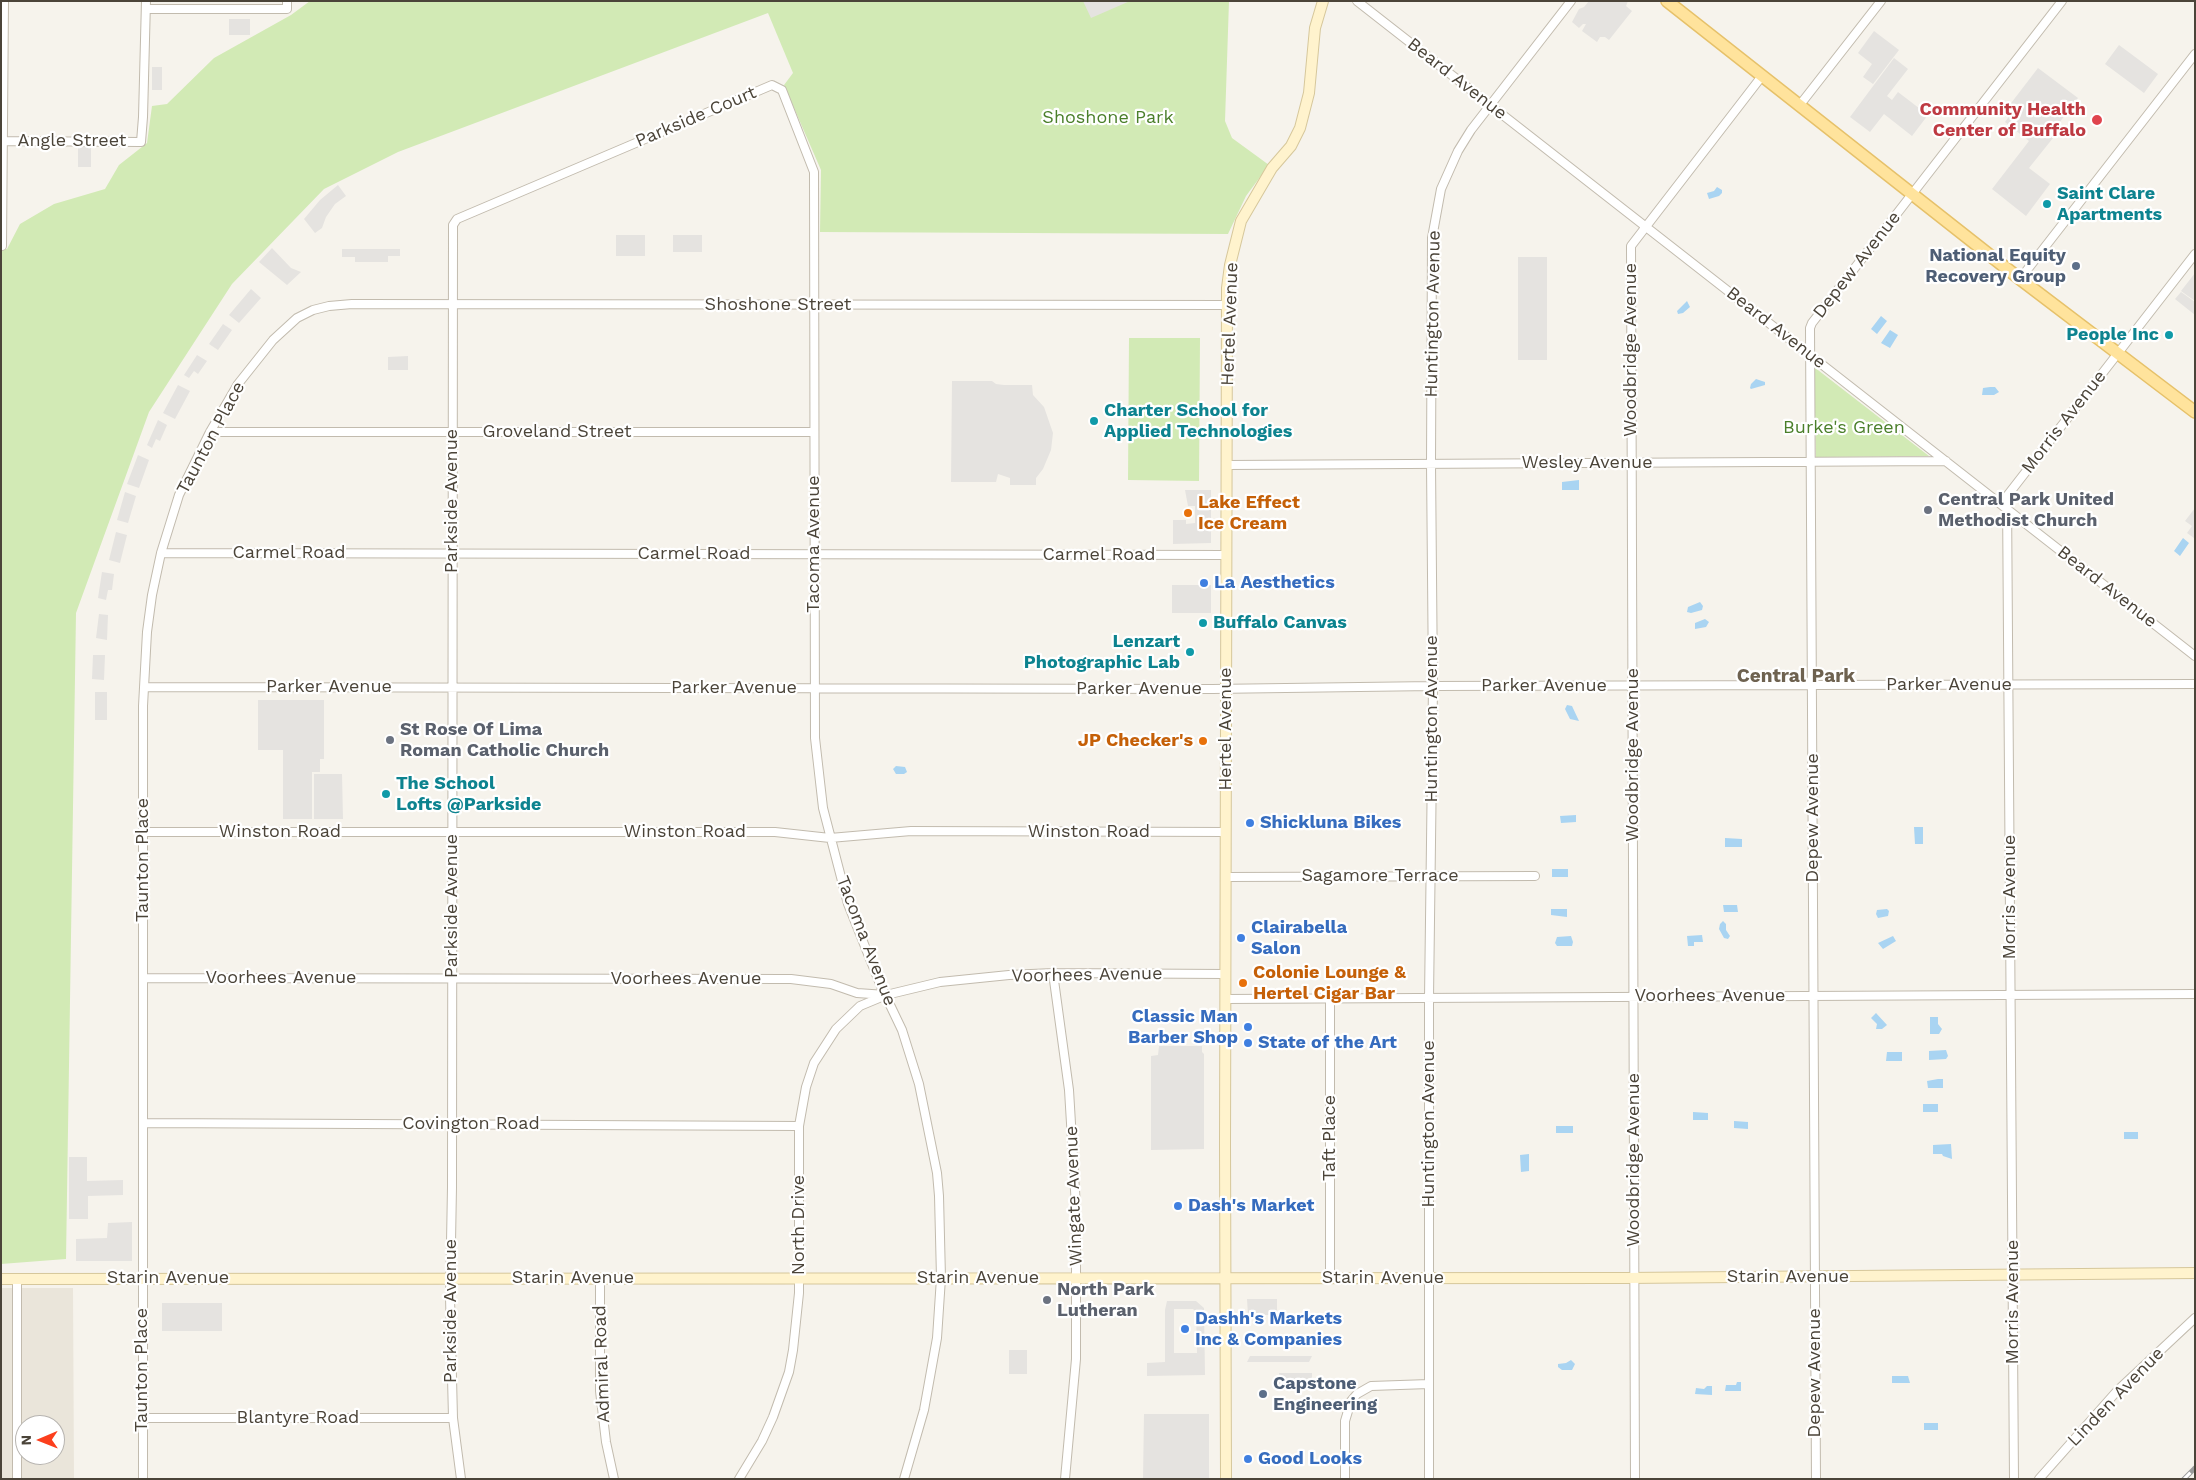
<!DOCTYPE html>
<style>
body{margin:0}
#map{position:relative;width:2196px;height:1480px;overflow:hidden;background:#f6f3ec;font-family:"Work Sans",sans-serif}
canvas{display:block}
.frame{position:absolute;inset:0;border:2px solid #4b4439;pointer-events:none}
.north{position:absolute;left:15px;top:1415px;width:50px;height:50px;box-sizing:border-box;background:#fff;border:1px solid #b7b4b0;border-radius:50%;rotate:269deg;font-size:14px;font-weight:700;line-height:20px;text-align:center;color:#4b4439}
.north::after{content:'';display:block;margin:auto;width:18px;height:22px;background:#fc3f1d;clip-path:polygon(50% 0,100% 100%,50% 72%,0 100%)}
</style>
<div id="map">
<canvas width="2196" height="1480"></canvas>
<div class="frame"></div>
<div class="north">N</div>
</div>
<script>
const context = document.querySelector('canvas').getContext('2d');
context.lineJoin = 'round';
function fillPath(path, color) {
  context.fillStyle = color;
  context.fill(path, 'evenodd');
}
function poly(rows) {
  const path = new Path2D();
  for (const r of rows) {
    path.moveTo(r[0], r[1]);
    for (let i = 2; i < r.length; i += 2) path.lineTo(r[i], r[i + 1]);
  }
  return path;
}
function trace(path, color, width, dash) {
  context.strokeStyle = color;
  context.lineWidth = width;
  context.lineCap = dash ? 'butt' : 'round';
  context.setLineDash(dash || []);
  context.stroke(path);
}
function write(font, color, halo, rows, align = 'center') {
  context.font = font + ' "Work Sans",sans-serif';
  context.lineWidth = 4.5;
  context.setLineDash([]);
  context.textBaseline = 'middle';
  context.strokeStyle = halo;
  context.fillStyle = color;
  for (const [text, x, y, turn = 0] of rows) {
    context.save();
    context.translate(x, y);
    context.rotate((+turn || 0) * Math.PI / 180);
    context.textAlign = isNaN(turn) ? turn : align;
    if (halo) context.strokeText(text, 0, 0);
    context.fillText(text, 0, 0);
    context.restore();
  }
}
const residential = poly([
 [1,1288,73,1288,74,1479,1,1479],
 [25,1425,55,1425,55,1455,25,1455]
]);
const green = poly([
 [310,1,1229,1,1225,121,1232,138,1269,165,1246,196,1228,234,820,232,821,170,784,85,793,73,768,13,398,152,324,189,232,284,149,412,76,613,66,1259,1,1264,1,249,7,249,20,224,54,204,105,189,119,165,147,143,152,106,167,104,214,58,291,15],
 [1129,338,1200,338,1199,481,1128,480],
 [1814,367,1929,456,1816,457]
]);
const parking = poly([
 [1083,1,1130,1,1091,18],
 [1589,1,1628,1,1626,6,1632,11,1609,40,1605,37,1600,37,1597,42,1582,31,1586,24,1583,24,1579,28,1572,22,1579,9,1584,7],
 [229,19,250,19,250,35,229,35],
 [1874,31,1899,50,1873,84,1863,77,1872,64,1858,53],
 [2119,45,2158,74,2144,93,2105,64],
 [1894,58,1908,69,1887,96,1892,100,1898,92,1928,115,1912,136,1884,114,1870,132,1850,117],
 [152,67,162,67,162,90,152,90],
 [2038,68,2078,98,2050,135,2053,138,2029,168,2050,184,2026,216,1992,189,2029,141,2005,122,2010,115,2005,111],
 [78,147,91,147,91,167,78,167],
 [338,185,346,196,335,204,326,217,322,228,315,233,304,219,320,200],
 [616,235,645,235,645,256,616,256],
 [673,235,702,235,702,252,673,252],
 [272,248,291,268,301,272,287,285,259,262],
 [342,249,400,249,400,256,388,256,388,262,355,262,355,257,342,257],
 [1518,257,1547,257,1547,360,1518,360],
 [2195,273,2195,301,2181,291],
 [251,289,261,298,239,323,229,315],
 [2181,292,2195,302,2195,315,2175,299],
 [223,324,232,330,218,350,209,344],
 [197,355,207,361,198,374,194,371,189,378,184,375],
 [408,356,408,370,388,370,388,357],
 [952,381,992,381,996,384,1004,385,1032,385,1033,395,1044,407,1053,433,1051,450,1043,469,1036,478,1036,485,1010,485,1010,478,998,474,996,482,951,482],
 [178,385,190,391,175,419,163,413],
 [158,420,167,425,160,441,156,439,152,448,147,445],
 [138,455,149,460,139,488,127,484],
 [1185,490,1211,490,1211,543,1173,544,1173,520,1186,520,1186,524,1195,523,1195,506,1188,506],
 [125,492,136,496,128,523,117,520],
 [2195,508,2195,537,2194,538,2187,533,2192,526,2185,521],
 [116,532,127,535,120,563,109,560],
 [102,572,114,574,112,590,108,590,106,600,98,598],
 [1172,585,1211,585,1211,613,1172,613],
 [99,614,108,615,107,640,96,638],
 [93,655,105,655,104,680,92,679],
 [95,692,107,692,107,720,95,720],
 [258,700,324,700,324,759,320,759,320,772,312,772,312,819,283,819,283,750,258,750],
 [314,774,342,774,343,819,314,819],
 [1159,1046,1202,1046,1202,1052,1204,1054,1204,1149,1151,1150,1151,1056,1158,1055],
 [69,1157,87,1157,87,1181,123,1180,123,1195,88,1196,88,1219,69,1219],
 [132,1222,132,1261,76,1261,76,1239,107,1238,108,1223],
 [1247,1299,1277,1299,1277,1315,1248,1315],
 [1167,1301,1196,1301,1204,1308,1205,1375,1147,1376,1147,1363,1165,1362,1165,1310],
 [1174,1309,1193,1309,1196,1312,1197,1353,1174,1353],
 [162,1303,222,1303,222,1331,162,1331],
 [1009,1350,1027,1350,1027,1374,1009,1374],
 [1250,1356,1312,1356,1309,1362,1247,1362],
 [1279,1373,1312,1373,1312,1385,1279,1385],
 [1144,1414,1209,1414,1209,1479,1143,1479]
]);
const water = poly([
 [1717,187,1722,190,1722,193,1719,196,1709,199,1707,193,1714,191],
 [1687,301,1690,307,1683,313,1678,314,1677,311],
 [1881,316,1887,321,1877,334,1871,329],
 [1890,330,1898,335,1890,348,1881,343],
 [1756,379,1765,382,1765,385,1751,389,1750,388,1751,384],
 [1990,387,1995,387,1999,392,1994,395,1982,395,1983,388],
 [1579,480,1579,490,1562,490,1562,482],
 [2183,538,2189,543,2180,556,2174,551],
 [1700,602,1703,606,1702,610,1691,613,1687,612,1688,607],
 [1705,619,1709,622,1706,627,1695,629,1695,623],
 [1567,705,1572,706,1579,721,1570,719,1565,709],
 [896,766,905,767,907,772,904,774,896,774,893,769],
 [1576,815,1576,822,1561,823,1560,816],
 [1914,827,1923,827,1923,844,1915,844],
 [1725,838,1742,839,1742,847,1725,847],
 [1552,869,1568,869,1568,877,1552,877],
 [1723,905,1737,905,1738,912,1724,912],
 [1551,909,1567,909,1567,917,1551,915],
 [1887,909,1889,911,1888,916,1878,918,1876,914,1877,910],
 [1723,921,1726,924,1726,930,1730,936,1728,939,1724,938,1719,929,1720,924],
 [1702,935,1703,942,1694,942,1694,946,1688,946,1687,936],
 [1571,936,1573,942,1572,946,1557,946,1555,943,1557,937],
 [1893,936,1896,941,1883,949,1878,943],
 [1876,1013,1887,1025,1882,1029,1876,1029,1877,1024,1871,1018],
 [1930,1017,1938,1017,1938,1024,1942,1029,1939,1034,1930,1034],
 [1946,1050,1948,1056,1946,1059,1929,1060,1929,1051],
 [1887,1052,1902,1052,1902,1061,1886,1061],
 [1938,1079,1943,1079,1943,1088,1928,1088,1927,1081],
 [1923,1104,1938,1104,1938,1112,1923,1112],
 [1693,1112,1708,1113,1708,1120,1693,1120],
 [1734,1121,1748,1122,1748,1129,1734,1128],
 [1556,1126,1573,1126,1573,1133,1556,1133],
 [2124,1132,2138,1132,2138,1139,2124,1139],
 [1951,1144,1952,1159,1943,1156,1942,1154,1933,1154,1933,1145],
 [1529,1154,1529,1171,1521,1172,1520,1155],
 [1571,1360,1575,1364,1572,1370,1562,1370,1558,1367,1558,1364,1566,1363],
 [1892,1376,1908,1376,1910,1383,1892,1383],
 [1737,1382,1741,1382,1741,1391,1725,1391,1726,1385,1736,1385],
 [1707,1386,1712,1386,1712,1395,1695,1394,1696,1388,1704,1389],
 [1924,1423,1938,1423,1938,1430,1924,1430]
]);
const street = poly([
 [1357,1,2195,656],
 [146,9,287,9,287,1],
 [1799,106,1881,1],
 [3,141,141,142,143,117,146,1],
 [2,246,4,1],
 [2020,279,2195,54],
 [210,432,814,432],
 [1227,465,1946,461],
 [161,553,1227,555],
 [144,687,1212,689,1433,686,2195,684],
 [143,832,775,832,830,838,911,831,1226,832],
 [1226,877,1535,876],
 [1053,973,1069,1090,1076,1207,1076,1359,1065,1479],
 [143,978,791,979,831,984,857,993,886,995,940,982,1009,975,1053,973,1225,974],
 [1225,999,2195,994],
 [143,1123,799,1126],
 [600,1278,600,1391,606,1442,614,1479],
 [1330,1278,1330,998],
 [17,1279,17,1479],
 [142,1418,453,1418],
 [143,1479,143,706,147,632,152,595,161,553,179,495,210,432,238,384,273,340,297,318,313,310,329,306,352,304,1227,305],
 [461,1479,453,1418,450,1297,452,1187,453,225,457,219,772,85,782,90,814,172,815,738,823,808,848,904,880,984,902,1030,919,1084,937,1173,939,1196,941,1278,937,1338,924,1410,904,1479],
 [739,1479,762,1441,773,1417,789,1372,793,1350,799,1293,799,1126,806,1087,814,1063,836,1029,860,1006,884,996],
 [1345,1479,1345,1421,1351,1401,1357,1394,1371,1386,1429,1384],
 [1429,1479,1429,998,1433,686,1431,464,1432,238,1441,189,1458,151,1471,130,1571,1],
 [1635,1479,1631,246,1762,76],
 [1816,1479,1810,328,1812,323,2062,1],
 [2014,1479,2007,496,2195,254],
 [2039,1479,2117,1391,2195,1318]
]);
const secondary = poly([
 [1,1279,1626,1278,2195,1273],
 [1226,1479,1225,1144,1227,288,1230,265,1241,221,1272,168,1291,146,1300,128,1309,93,1315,28,1323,1]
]);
const primary = poly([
 [1667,1,2020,279,2195,412]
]);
const rail = poly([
 [2184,1479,2195,1468]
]);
const markers = [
 [2097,120,6,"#e0444e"],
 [2047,204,5,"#0f9aa8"],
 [2076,266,5,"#5c6f8a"],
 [2169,335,5,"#0f9aa8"],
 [1094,421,5,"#0f9aa8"],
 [1928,510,5,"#6b7280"],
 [1188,513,5,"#e8710a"],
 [1204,583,5,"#3f7fe0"],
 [1203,623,5,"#0f9aa8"],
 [1190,652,5,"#0f9aa8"],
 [390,740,5,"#6b7280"],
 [1203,741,5,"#e8710a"],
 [386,794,5,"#0f9aa8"],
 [1250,823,5,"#3f7fe0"],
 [1241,938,5,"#3f7fe0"],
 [1243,983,5,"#e8710a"],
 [1248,1027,5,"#3f7fe0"],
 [1248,1043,5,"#3f7fe0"],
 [1178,1206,5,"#3f7fe0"],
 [1047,1300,5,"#6b7280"],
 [1185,1329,5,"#3f7fe0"],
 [1263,1394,5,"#5c6f8a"],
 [1248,1459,5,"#3f7fe0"]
];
const streetNames = [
 ["Beard Avenue",1457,79,38],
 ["Parkside Court",696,117,-23],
 ["Angle Street",72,141],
 ["Depew Avenue",1857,265,-52],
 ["Shoshone Street",778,305],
 ["Huntington Avenue",1433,314,-89],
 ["Hertel Avenue",1230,324,-88],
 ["Beard Avenue",1776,328,38],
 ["Woodbridge Avenue",1631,350,-90],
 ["Morris Avenue",2064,422,-52],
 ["Groveland Street",557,432],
 ["Taunton Place",211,438,-62],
 ["Wesley Avenue",1587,463],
 ["Parkside Avenue",452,501,-90],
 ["Tacoma Avenue",814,544,-90],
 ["Carmel Road",289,553],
 ["Carmel Road",694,554],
 ["Carmel Road",1099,555],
 ["Beard Avenue",2107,587,38],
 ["Parker Avenue",1949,685],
 ["Parker Avenue",1544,686],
 ["Parker Avenue",329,687],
 ["Parker Avenue",734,688],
 ["Parker Avenue",1139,689],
 ["Huntington Avenue",1432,719,-90],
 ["Hertel Avenue",1226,729,-90],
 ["Woodbridge Avenue",1633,755,-90],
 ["Depew Avenue",1813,818,-90],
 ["Winston Road",280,832],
 ["Winston Road",685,832],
 ["Winston Road",1089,832],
 ["Taunton Place",143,860,-90],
 ["Sagamore Terrace",1380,876],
 ["Morris Avenue",2010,897,-90],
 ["Parkside Avenue",452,906,-90],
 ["Tacoma Avenue",866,941,69],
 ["Voorhees Avenue",1087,975,-1],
 ["Voorhees Avenue",281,978],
 ["Voorhees Avenue",686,979],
 ["Voorhees Avenue",1710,996],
 ["Covington Road",471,1124],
 ["Huntington Avenue",1429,1124,-90],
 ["Taft Place",1330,1138,-90],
 ["Woodbridge Avenue",1634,1160,-90],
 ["Wingate Avenue",1074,1196,-92],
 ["North Drive",799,1225,-90],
 ["Starin Avenue",1788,1277],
 ["Starin Avenue",168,1278],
 ["Starin Avenue",573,1278],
 ["Starin Avenue",978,1278],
 ["Starin Avenue",1383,1278],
 ["Morris Avenue",2013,1302,-90],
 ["Parkside Avenue",451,1311,-90],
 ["Admiral Road",602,1364,-92],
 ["Taunton Place",142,1370,-90],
 ["Depew Avenue",1815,1373,-90],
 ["Linden Avenue",2116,1397,-46],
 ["Blantyre Road",298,1418]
];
const healthNames = [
 ["Community Health",2086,110],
 ["Center of Buffalo",2086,131]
];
const parkNames = [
 ["Shoshone Park",1108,118],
 ["Burke's Green",1844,428]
];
const cultureNames = [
 ["Saint Clare",2057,194],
 ["Apartments",2057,215],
 ["People Inc",2159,335,"right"],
 ["Charter School for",1104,411],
 ["Applied Technologies",1104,432],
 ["Buffalo Canvas",1213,623],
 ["Lenzart",1180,642,"right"],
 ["Photographic Lab",1180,663,"right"],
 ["The School",396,784],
 ["Lofts @Parkside",396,805]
];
const serviceNames = [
 ["National Equity",2066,256],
 ["Recovery Group",2066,277],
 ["Capstone",1273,1384,"left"],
 ["Engineering",1273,1405,"left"]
];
const worshipNames = [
 ["Central Park United",1938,500],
 ["Methodist Church",1938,521],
 ["St Rose Of Lima",400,730],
 ["Roman Catholic Church",400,751],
 ["North Park",1057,1290],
 ["Lutheran",1057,1311]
];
const foodNames = [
 ["Lake Effect",1198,503],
 ["Ice Cream",1198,524],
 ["JP Checker's",1193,741,"right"],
 ["Colonie Lounge &",1253,973],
 ["Hertel Cigar Bar",1253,994]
];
const shopNames = [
 ["La Aesthetics",1214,583],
 ["Shickluna Bikes",1260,823],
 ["Clairabella",1251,928],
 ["Salon",1251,949],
 ["Classic Man",1238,1017,"right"],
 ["Barber Shop",1238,1038,"right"],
 ["State of the Art",1258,1043],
 ["Dash's Market",1188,1206],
 ["Dashh's Markets",1195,1319],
 ["Inc & Companies",1195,1340],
 ["Good Looks",1258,1459]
];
const neighbourhoodNames = [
 ["Central Park",1796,676]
];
fillPath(residential, '#eae5da');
fillPath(green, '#d2eab5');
fillPath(parking, '#e5e3e0');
fillPath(water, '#a9d4f2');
trace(street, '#c2bbae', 10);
trace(secondary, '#d6c79b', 12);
trace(primary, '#e6c16a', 14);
trace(street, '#fff', 8);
trace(secondary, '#fff3cd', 10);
trace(primary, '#ffe39c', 11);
trace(rail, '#9a9a9a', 5);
trace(rail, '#fff', 3, [9]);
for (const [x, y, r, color] of markers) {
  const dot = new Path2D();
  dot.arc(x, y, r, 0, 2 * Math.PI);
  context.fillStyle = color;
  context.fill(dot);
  trace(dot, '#fff', 2);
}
write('18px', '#4b4439', '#fff', streetNames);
write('bold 18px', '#be3a42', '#fff', healthNames, 'right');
write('18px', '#4a7f2a', '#fff', parkNames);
write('bold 18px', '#0d838f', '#fff', cultureNames, 'left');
write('bold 18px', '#4e5e75', '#fff', serviceNames, 'right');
write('bold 18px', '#5b616d', '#fff', worshipNames, 'left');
write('bold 18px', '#c56008', '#fff', foodNames, 'left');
write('bold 18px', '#366cbe', '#fff', shopNames, 'left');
write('bold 19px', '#6e6250', '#fff', neighbourhoodNames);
</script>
